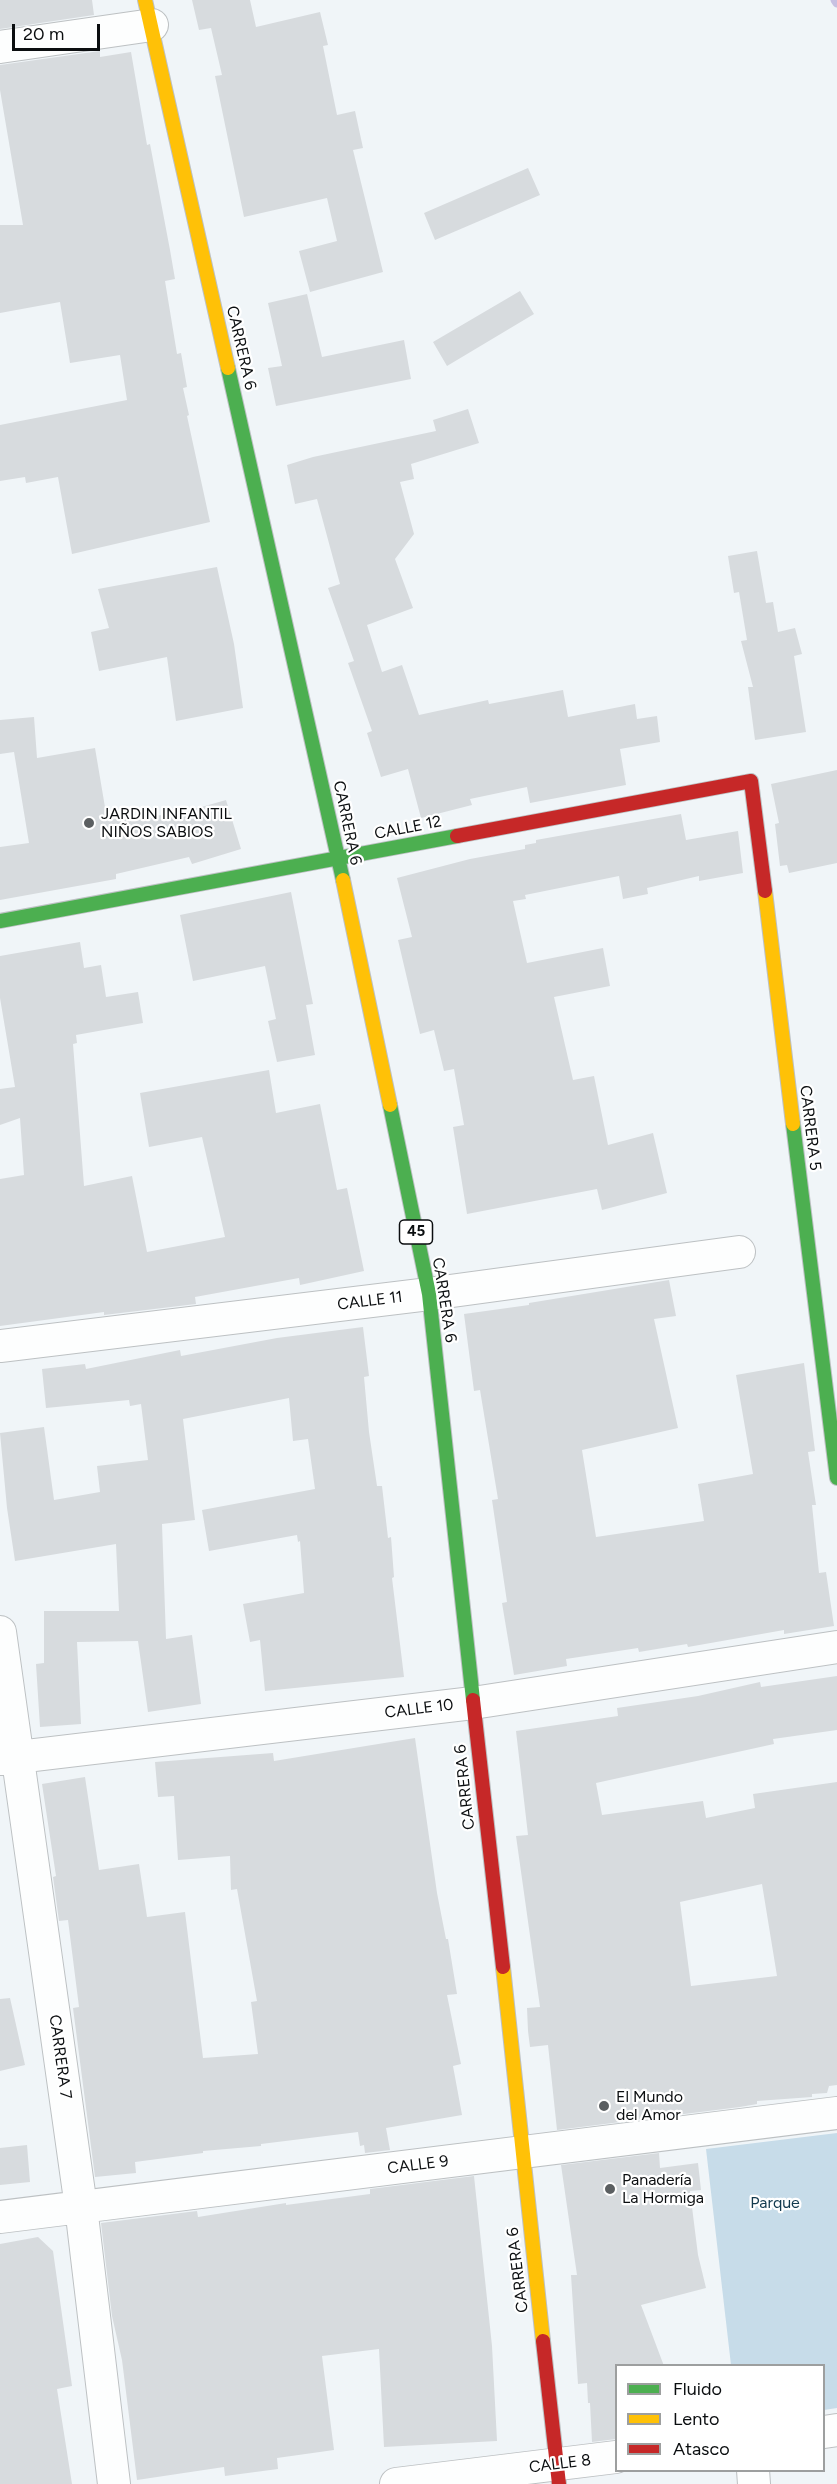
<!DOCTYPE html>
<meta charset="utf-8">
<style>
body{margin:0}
#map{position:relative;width:837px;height:2484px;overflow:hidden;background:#f0f5f8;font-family:Figtree,sans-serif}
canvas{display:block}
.legend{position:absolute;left:615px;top:2364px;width:210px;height:108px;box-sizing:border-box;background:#fff;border:2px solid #9d9f9f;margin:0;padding:8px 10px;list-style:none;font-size:18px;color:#0b0e10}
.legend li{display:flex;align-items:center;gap:12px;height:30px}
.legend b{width:30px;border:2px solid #9d9f9f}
.scale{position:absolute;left:12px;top:24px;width:88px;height:27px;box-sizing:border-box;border:3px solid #0b0e10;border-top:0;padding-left:8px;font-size:18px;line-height:21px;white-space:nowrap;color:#0b0e10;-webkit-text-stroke:4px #fff;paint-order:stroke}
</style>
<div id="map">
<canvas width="837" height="2484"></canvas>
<ul class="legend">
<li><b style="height:8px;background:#4caf50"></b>Fluido</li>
<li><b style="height:8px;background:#ffc107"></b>Lento</li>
<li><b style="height:8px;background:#c62828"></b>Atasco</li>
</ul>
<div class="scale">20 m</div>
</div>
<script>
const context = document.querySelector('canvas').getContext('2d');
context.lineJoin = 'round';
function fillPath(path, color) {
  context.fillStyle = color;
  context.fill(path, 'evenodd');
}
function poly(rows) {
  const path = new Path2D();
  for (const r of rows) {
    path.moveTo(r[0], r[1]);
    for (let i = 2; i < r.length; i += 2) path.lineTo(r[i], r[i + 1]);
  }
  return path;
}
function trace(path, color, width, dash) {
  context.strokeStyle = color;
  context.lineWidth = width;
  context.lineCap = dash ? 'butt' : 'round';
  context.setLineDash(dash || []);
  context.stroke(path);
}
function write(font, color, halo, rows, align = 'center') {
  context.font = font + ' Figtree,sans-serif';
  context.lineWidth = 4.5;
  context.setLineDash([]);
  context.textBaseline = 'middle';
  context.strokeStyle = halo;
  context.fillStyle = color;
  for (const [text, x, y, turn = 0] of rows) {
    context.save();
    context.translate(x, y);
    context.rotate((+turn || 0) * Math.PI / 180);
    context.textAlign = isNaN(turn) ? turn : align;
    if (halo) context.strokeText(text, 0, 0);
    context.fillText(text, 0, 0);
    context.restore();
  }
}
const green = poly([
 [837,2133,837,2408,824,2410,824,2366,731,2365,706,2149]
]);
const stream = poly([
 [835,0,837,3]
]);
const building = poly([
 [0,0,92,0,94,15,0,29],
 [192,0,250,0,256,27,320,12,328,45,323,46,337,115,355,111,363,148,353,150,383,272,310,292,299,251,337,241,327,198,244,217,215,76,222,75,211,28,199,30],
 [100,51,100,57,131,52,147,145,150,144,170,250,175,279,165,281,177,354,181,353,187,387,183,388,189,415,187,416,210,522,72,554,58,477,26,483,25,477,0,481,0,425,127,400,120,355,70,363,60,302,0,313,0,225,23,225,0,90,0,65],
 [528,168,540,195,435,240,424,213],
 [520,291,534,314,447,366,433,342],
 [307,294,322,357,404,340,411,379,276,406,268,368,282,366,268,303],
 [468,409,479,443,411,464,414,479,400,482,414,534,395,559,413,608,367,625,382,672,402,665,419,715,488,700,489,704,563,690,568,717,635,704,637,719,657,716,660,742,620,749,626,785,530,803,527,787,470,799,472,805,421,818,408,769,381,777,367,733,372,731,348,663,354,661,328,588,340,584,317,499,295,504,287,465,313,457,436,431,433,420],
 [757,551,766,603,773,602,778,632,795,628,802,654,794,656,806,732,755,740,748,687,753,687,741,641,747,640,739,592,734,593,728,556],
 [217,567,234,644,243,708,176,721,167,657,99,671,91,632,109,628,98,589],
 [34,717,37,758,95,748,107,819,177,814,226,800,241,849,192,864,189,857,116,874,116,879,0,900,0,847,29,843,14,752,0,754,0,720],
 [837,770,837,863,789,873,787,865,780,866,775,824,779,823,771,784],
 [681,814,686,840,738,831,743,873,699,881,699,876,647,888,648,894,623,899,619,876,525,895,526,899,513,901,527,963,603,948,610,986,554,997,573,1080,594,1076,608,1145,653,1133,667,1193,602,1210,597,1189,467,1214,453,1127,464,1125,454,1069,444,1071,434,1030,420,1034,398,940,412,937,397,878,470,859,525,849,525,845,536,843,536,840],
 [291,892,313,1004,306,1005,315,1055,277,1062,268,1021,276,1019,265,966,193,981,180,915],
 [80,942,84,968,101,965,106,997,138,992,143,1023,76,1035,77,1043,73,1044,84,1186,132,1176,147,1252,225,1237,202,1137,149,1147,140,1093,269,1070,276,1113,320,1104,337,1190,347,1188,364,1271,300,1285,299,1278,195,1297,196,1304,104,1315,104,1312,0,1326,0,1179,24,1175,20,1118,0,1125,0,1089,15,1087,0,998,0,956],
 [669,1280,676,1316,654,1319,678,1428,582,1450,596,1537,704,1521,698,1484,753,1474,736,1375,804,1363,815,1451,808,1452,816,1505,812,1505,819,1573,826,1572,834,1626,784,1634,784,1630,688,1647,687,1644,639,1652,638,1648,566,1659,567,1666,514,1675,502,1603,507,1602,492,1500,498,1499,480,1390,474,1391,464,1314,529,1305,529,1303],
 [363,1327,369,1376,364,1377,369,1432,377,1486,382,1486,388,1538,391,1537,394,1577,392,1578,404,1677,265,1691,260,1640,250,1642,243,1604,304,1593,300,1541,298,1542,297,1535,209,1551,202,1510,315,1489,308,1439,293,1441,289,1398,183,1419,195,1520,162,1524,166,1639,192,1635,201,1704,148,1712,138,1641,77,1642,81,1724,40,1727,36,1664,44,1663,44,1611,119,1611,116,1544,15,1561,7,1508,0,1433,44,1427,54,1500,100,1492,97,1466,148,1460,141,1404,130,1406,129,1400,46,1408,42,1369,85,1364,86,1369,180,1350,181,1356,277,1338],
 [837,1676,837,1730,773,1739,774,1744,596,1783,602,1815,703,1801,706,1818,755,1808,753,1794,837,1782,837,2085,829,2086,827,2093,812,2094,812,2097,757,2101,757,2104,740,2107,557,2130,548,2045,530,2047,528,2031,527,2008,540,2007,516,1836,528,1835,516,1731,618,1716,617,1708,698,1696,760,1682,761,1687],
 [762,1884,777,1976,691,1986,680,1902],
 [415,1738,437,1893,446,1939,448,1939,457,1994,447,1995,461,2064,453,2066,462,2115,386,2128,390,2150,365,2153,364,2145,360,2146,358,2132,261,2144,261,2146,203,2151,203,2153,135,2162,136,2173,95,2177,73,2008,79,2007,68,1920,59,1921,53,1877,56,1876,42,1784,85,1777,99,1870,139,1864,147,1917,185,1912,203,2058,258,2054,251,2002,257,2001,237,1889,231,1890,230,1856,178,1860,174,1796,158,1797,155,1762,273,1753,274,1761],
 [10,1998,25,2065,0,2071,0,1999],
 [27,2145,30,2182,0,2185,0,2148],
 [659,2153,660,2168,698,2163,701,2190,690,2191,698,2255,706,2288,641,2305,664,2366,616,2366,616,2439,592,2442,590,2403,588,2403,587,2383,578,2384,571,2275,577,2275,561,2165],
 [474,2176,492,2346,497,2441,384,2447,379,2349,322,2356,334,2450,277,2458,278,2469,225,2476,224,2467,137,2480,122,2360,112,2316,101,2223,197,2211,198,2217,286,2203,286,2205,370,2194,370,2189],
 [38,2237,53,2251,72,2386,57,2389,72,2484,0,2484,0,2244]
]);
const street = poly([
 [0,47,152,25],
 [0,1346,429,1294,739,1252],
 [0,1632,81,2207,114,2484],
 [0,1759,473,1703,837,1647],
 [0,2217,837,2113],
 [824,2432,837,2430],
 [753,2470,754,2484],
 [396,2484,616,2457]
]);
const fast = poly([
 [228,368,343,880],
 [0,921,457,836],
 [390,1105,429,1294,473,1700],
 [793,1124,837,1478]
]);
const slow = poly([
 [145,0,228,368],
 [343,880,390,1105],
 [765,891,793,1124],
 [503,1967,543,2341]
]);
const jam = poly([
 [457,836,751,781,765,891],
 [473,1700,503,1967],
 [543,2341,559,2484]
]);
const markers = [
 [89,823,6,"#5b5f61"],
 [604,2106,6,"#5b5f61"],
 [610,2189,6,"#5b5f61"]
];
const shields = [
 [416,1232,33]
];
const shieldNames = [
 ["45",416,1232]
];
const streetNames = [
 ["CARRERA 6",241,348,77],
 ["CARRERA 6",347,823,78],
 ["CALLE 12",408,828,-11],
 ["CARRERA 5",810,1128,83],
 ["CARRERA 6",444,1300,81],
 ["CALLE 11",370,1301,-7],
 ["CALLE 10",419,1709,-7],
 ["CARRERA 6",465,1787,-96],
 ["CARRERA 7",60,2057,82],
 ["CALLE 9",418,2165,-7],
 ["CARRERA 6",518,2270,-97],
 ["CALLE 8",560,2464,-7]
];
const poiNames = [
 ["JARDIN INFANTIL",101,814],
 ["NIÑOS SABIOS",101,832],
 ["El Mundo",616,2097],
 ["del Amor",616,2115],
 ["Panadería",622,2180],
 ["La Hormiga",622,2198]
];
const parkNames = [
 ["Parque",775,2203]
];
fillPath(green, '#c7dce9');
trace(stream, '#c8c1e2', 9);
fillPath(building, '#d7dbde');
trace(street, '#bdc1c3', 34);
trace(fast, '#bdc1c3', 16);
trace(slow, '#bdc1c3', 16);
trace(jam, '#bdc1c3', 16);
trace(street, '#fdfefe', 32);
trace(fast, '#4caf50', 14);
trace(slow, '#ffc107', 14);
trace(jam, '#c62828', 14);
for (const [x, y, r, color] of markers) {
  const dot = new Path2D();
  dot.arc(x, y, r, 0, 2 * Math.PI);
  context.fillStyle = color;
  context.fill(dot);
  trace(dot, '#fff', 2);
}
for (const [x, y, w] of shields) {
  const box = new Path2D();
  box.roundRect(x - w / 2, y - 12, w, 24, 4.5);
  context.fillStyle = '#fff';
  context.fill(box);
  trace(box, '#0b0e10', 1.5);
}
write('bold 15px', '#0b0e10', null, shieldNames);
write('16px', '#0b0e10', '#fff', streetNames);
write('16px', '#0b0e10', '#fff', poiNames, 'left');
write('16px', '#133a4e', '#fff', parkNames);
</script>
